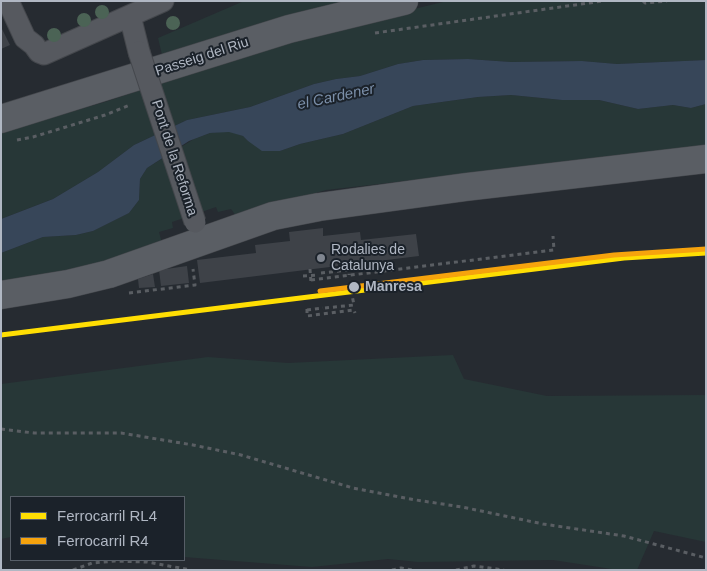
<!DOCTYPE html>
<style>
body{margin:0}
#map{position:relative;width:707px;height:571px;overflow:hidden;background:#262b31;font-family:Arial,sans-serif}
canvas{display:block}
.frame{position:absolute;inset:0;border:2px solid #b0b7c3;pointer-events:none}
.legend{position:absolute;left:10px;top:496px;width:175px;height:65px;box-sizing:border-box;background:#1b222a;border:1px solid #575e67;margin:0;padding:6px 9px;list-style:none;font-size:15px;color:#b0b7c3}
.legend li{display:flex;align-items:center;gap:10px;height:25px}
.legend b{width:25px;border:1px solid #575e67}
</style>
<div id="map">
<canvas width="707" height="571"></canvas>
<div class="frame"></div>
<ul class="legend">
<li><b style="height:6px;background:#ffde03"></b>Ferrocarril RL4</li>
<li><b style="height:6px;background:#f6a30d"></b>Ferrocarril R4</li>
</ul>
</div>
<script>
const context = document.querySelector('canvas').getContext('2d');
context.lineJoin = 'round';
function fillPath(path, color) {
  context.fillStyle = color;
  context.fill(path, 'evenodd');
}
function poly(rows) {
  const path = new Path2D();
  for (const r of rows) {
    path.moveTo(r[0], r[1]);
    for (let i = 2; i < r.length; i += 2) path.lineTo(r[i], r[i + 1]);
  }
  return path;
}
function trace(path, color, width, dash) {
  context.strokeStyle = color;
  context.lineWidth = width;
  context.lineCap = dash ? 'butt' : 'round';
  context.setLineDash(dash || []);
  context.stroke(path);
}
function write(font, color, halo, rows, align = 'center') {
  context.font = font + ' Arial,sans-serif';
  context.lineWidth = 4;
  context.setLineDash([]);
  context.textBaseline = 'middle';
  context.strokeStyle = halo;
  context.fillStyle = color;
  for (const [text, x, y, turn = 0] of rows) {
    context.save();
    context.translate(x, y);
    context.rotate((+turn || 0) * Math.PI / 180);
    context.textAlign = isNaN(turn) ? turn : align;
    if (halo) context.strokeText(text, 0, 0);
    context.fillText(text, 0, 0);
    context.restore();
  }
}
const green = poly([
 [244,1,375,1,164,63,158,38],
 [447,1,706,1,706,60,617,64,582,61,511,62,468,59,423,60,398,64,360,76,336,79,314,84,250,107,187,120,134,145,98,172,53,199,1,219,1,132,105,102,295,38],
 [511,95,562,100,599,100,638,109,673,105,691,108,706,104,706,147,326,190,312,194,239,220,231,209,218,212,216,207,172,222,173,228,159,232,162,243,54,278,1,284,1,253,43,237,76,235,93,231,129,213,139,200,140,179,147,168,194,139,210,133,229,131,243,136,248,141,280,151,300,144,343,134,413,106,478,97],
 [453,355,464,379,547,396,706,395,706,542,654,531,637,570,618,570,553,560,418,562,388,559,312,567,184,557,184,497,11,497,11,537,1,539,1,384,208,357,288,363]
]);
const water = poly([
 [468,59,511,62,582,61,617,64,706,60,706,104,691,108,673,105,638,109,599,100,562,100,511,95,478,97,413,106,343,134,300,144,280,151,262,151,248,141,243,136,229,132,210,133,189,141,147,168,140,179,139,200,129,213,93,231,76,235,43,237,1,253,1,219,53,199,98,172,134,145,187,120,250,107,314,84,336,79,360,76,398,64,423,60]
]);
const building = poly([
 [1,27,10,45,1,49],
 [323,228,323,236,360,232,361,240,416,234,419,256,200,283,197,260,256,253,255,245,290,241,289,232],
 [187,266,189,283,161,286,159,270],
 [153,274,155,287,139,288,138,279]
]);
const path = poly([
 [643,1,645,3,667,1],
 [375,33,603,1],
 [17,140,33,137,105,115,130,105],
 [310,269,311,283],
 [321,273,349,270,349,275],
 [303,276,319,275],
 [311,280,554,250,553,236],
 [129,293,195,285,193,269],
 [325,308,354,305,352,295],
 [307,309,307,316,354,310,355,313],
 [307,310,323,308],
 [1,429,34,433,121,433,193,445,241,455,353,488,416,500,462,507,543,524,624,536,706,558],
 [73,570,92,563,115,561,147,562,191,570],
 [392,570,401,568,413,570],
 [456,570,474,566,504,570]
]);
const street = poly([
 [8,1,25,38,34,45,39,52,44,54,163,1],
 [130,16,139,52]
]);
const secondary = poly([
 [1,119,289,29,404,1],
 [1,295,68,284,109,274,273,216,319,207,466,187,706,159]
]);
const streetBridge = poly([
 [139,52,195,222]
]);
const rail1 = poly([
 [1,335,624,258,706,253]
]);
const rail2 = poly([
 [320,291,614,255,706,249]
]);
const trees = [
 [102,12],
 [84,20],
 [173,23],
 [54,35]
];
const markers = [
 [321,258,5,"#808690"],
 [354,287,6,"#b0b7c3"]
];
const streetNames = [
 ["Passeig del Riu",202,57,-18],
 ["Pont de la Reforma",174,158,72]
];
const poiNames = [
 ["Rodalies de",331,250],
 ["Catalunya",331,266]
];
const stopNames = [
 ["Manresa",365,287]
];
const waterNames = [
 ["el Cardener",336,97,-12]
];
fillPath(green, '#273737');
fillPath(water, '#374659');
fillPath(building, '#3e4248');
trace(street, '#44474c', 23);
trace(secondary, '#44474c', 29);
trace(path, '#5a5e63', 3, [4, 4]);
trace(street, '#56595f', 21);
trace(secondary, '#5a5e64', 28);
trace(streetBridge, '#44474c', 23, []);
trace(streetBridge, '#56595f', 21);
trace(rail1, '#ffde03', 5);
trace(rail2, '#f6a30d', 5);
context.fillStyle = '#4b6355';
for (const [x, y] of trees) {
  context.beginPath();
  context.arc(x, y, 7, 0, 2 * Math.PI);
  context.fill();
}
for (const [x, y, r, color] of markers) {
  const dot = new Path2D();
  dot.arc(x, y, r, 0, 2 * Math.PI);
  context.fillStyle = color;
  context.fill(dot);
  trace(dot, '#1b222a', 2);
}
write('14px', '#b0b7c3', '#1b222a', streetNames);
write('14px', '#b0b7c3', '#1b222a', poiNames, 'left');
write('bold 14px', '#b0b7c3', '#1b222a', stopNames, 'left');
write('italic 15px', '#7b8fa9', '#1b222a', waterNames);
</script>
